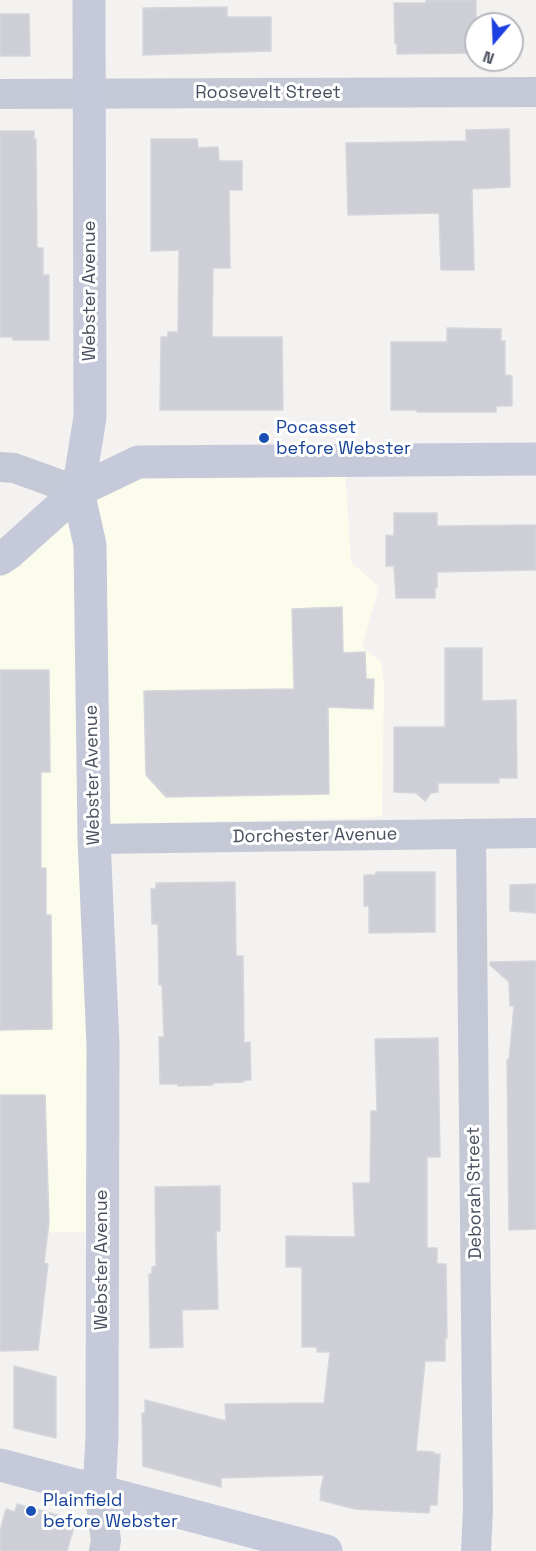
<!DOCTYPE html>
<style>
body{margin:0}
#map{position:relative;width:536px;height:1551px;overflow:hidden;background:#f3f2f1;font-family:"Space Grotesk",sans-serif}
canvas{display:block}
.north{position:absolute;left:464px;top:12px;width:60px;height:60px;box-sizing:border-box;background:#fff;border:2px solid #b6b9bf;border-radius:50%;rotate:199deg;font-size:16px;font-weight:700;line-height:24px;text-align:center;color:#494f5e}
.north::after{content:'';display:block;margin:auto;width:21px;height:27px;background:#1e3fe1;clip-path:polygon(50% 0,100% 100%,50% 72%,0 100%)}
</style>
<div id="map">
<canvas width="536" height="1551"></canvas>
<div class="north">N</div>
</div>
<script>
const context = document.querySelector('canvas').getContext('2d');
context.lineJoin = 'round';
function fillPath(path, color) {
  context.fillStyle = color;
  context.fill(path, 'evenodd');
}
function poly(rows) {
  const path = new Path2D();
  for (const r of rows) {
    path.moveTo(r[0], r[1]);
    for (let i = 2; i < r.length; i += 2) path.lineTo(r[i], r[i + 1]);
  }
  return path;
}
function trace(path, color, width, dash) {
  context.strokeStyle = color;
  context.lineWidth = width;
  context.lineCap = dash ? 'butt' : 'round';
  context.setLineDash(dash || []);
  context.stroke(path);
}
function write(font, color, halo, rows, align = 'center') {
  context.font = font + ' "Space Grotesk",sans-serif';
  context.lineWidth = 6;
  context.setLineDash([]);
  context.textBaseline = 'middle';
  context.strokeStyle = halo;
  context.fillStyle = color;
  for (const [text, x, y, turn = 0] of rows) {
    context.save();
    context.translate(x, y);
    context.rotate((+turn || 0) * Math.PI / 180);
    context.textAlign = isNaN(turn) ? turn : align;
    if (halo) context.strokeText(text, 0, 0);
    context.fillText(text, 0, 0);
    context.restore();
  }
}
const commercial = poly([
 [92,467,345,470,351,562,379,587,362,647,381,662,384,682,382,816,364,818,100,824,95,1231,15,1234,0,1232,0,546]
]);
const building = poly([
 [426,0,476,0,476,53,397,54,397,44,395,44,394,3,426,3,426,0],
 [227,7,227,17,271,17,271,51,143,55,143,8,227,7],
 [0,14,29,14,30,56,0,56,0,14],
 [509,129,510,187,472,189,474,270,441,270,439,213,348,215,346,143,466,141,466,130,509,129],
 [0,131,34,131,34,139,36,139,37,248,43,248,43,275,49,275,49,340,13,340,13,337,0,337,0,131],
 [151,139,197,139,198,148,218,147,219,161,242,161,242,190,229,190,230,268,213,268,212,337,282,337,283,410,160,410,161,337,168,337,168,332,178,332,179,250,151,251,151,139],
 [447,328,501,329,501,341,505,341,505,375,512,376,512,406,496,406,496,412,417,412,417,410,391,410,391,342,447,342,447,328],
 [394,513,437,513,437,526,536,525,536,570,437,572,437,588,435,588,435,598,396,598,394,566,386,566,386,535,394,536,394,513],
 [342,607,343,653,365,652,366,679,374,679,373,709,328,707,329,794,166,797,146,775,144,691,294,689,292,609,342,607],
 [445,648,482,648,482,701,516,700,517,778,499,778,499,783,438,783,438,792,431,793,425,801,416,793,394,792,394,727,445,727,445,648],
 [0,670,49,670,50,772,41,772,41,868,46,868,46,915,51,915,52,1029,0,1030,0,670],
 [376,872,435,872,435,932,369,933,369,906,364,906,364,875,376,875,376,872],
 [235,882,236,956,243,956,244,1043,250,1042,251,1080,244,1080,244,1082,213,1083,213,1085,178,1086,178,1084,160,1084,159,1037,164,1037,162,985,159,985,158,924,152,924,151,889,156,889,156,883,235,882],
 [536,884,536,913,510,911,510,885,536,884],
 [536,961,536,1229,509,1230,507,1060,509,1060,514,1006,510,1006,509,982,490,965,490,962,536,961],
 [438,1038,440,1157,427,1157,427,1248,437,1248,437,1264,446,1264,447,1338,445,1338,445,1361,425,1361,416,1451,434,1452,434,1454,440,1454,437,1505,430,1505,429,1513,355,1509,320,1500,321,1493,320,1492,324,1475,221,1478,221,1487,143,1466,142,1413,145,1414,145,1400,226,1421,225,1404,324,1403,330,1352,317,1352,317,1347,302,1347,302,1267,286,1267,286,1236,355,1237,353,1183,370,1183,371,1111,377,1111,375,1039,438,1038],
 [0,1095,45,1095,49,1222,44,1263,48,1264,38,1350,0,1351,0,1095],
 [220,1186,220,1231,216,1231,218,1309,182,1310,183,1347,150,1348,149,1274,152,1274,152,1267,156,1266,155,1187,220,1186],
 [14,1366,56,1377,56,1438,14,1428,14,1366],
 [17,1504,76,1520,67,1551,0,1551,0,1531,6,1509,15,1512,17,1504]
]);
const street = poly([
 [0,94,536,92],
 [0,467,14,468,78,491],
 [471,834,478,1510,476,1551],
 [94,839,536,833],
 [99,1491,106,1540,104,1551]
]);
const secondary = poly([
 [89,0,90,417,78,491,90,545,94,839,103,1045,102,1437,99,1491],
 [0,559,9,553,78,491,138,462,536,459],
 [0,1465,326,1551]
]);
const markers = [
 [264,438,6,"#1a4fb4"],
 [31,1511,6,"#1a4fb4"]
];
const streetNames = [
 ["Roosevelt Street",268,93],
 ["Webster Avenue",90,291,-90],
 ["Webster Avenue",93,775,-91],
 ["Dorchester Avenue",315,836,-1],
 ["Deborah Street",475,1193,-91],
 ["Webster Avenue",102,1260,-90]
];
const transitNames = [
 ["Pocasset",276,428],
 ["before Webster",276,449],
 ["Plainfield",43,1501],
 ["before Webster",43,1522]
];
fillPath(commercial, '#fcfcec');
fillPath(building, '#cecfd6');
trace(building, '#d5d6dc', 1.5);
trace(street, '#c5c9d5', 30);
trace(secondary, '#c5c9d9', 33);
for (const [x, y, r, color] of markers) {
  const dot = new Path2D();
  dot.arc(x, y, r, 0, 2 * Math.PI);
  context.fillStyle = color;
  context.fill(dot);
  trace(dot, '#fff', 2);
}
write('18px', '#494f5e', '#fff', streetNames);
write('18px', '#164399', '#fff', transitNames, 'left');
</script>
